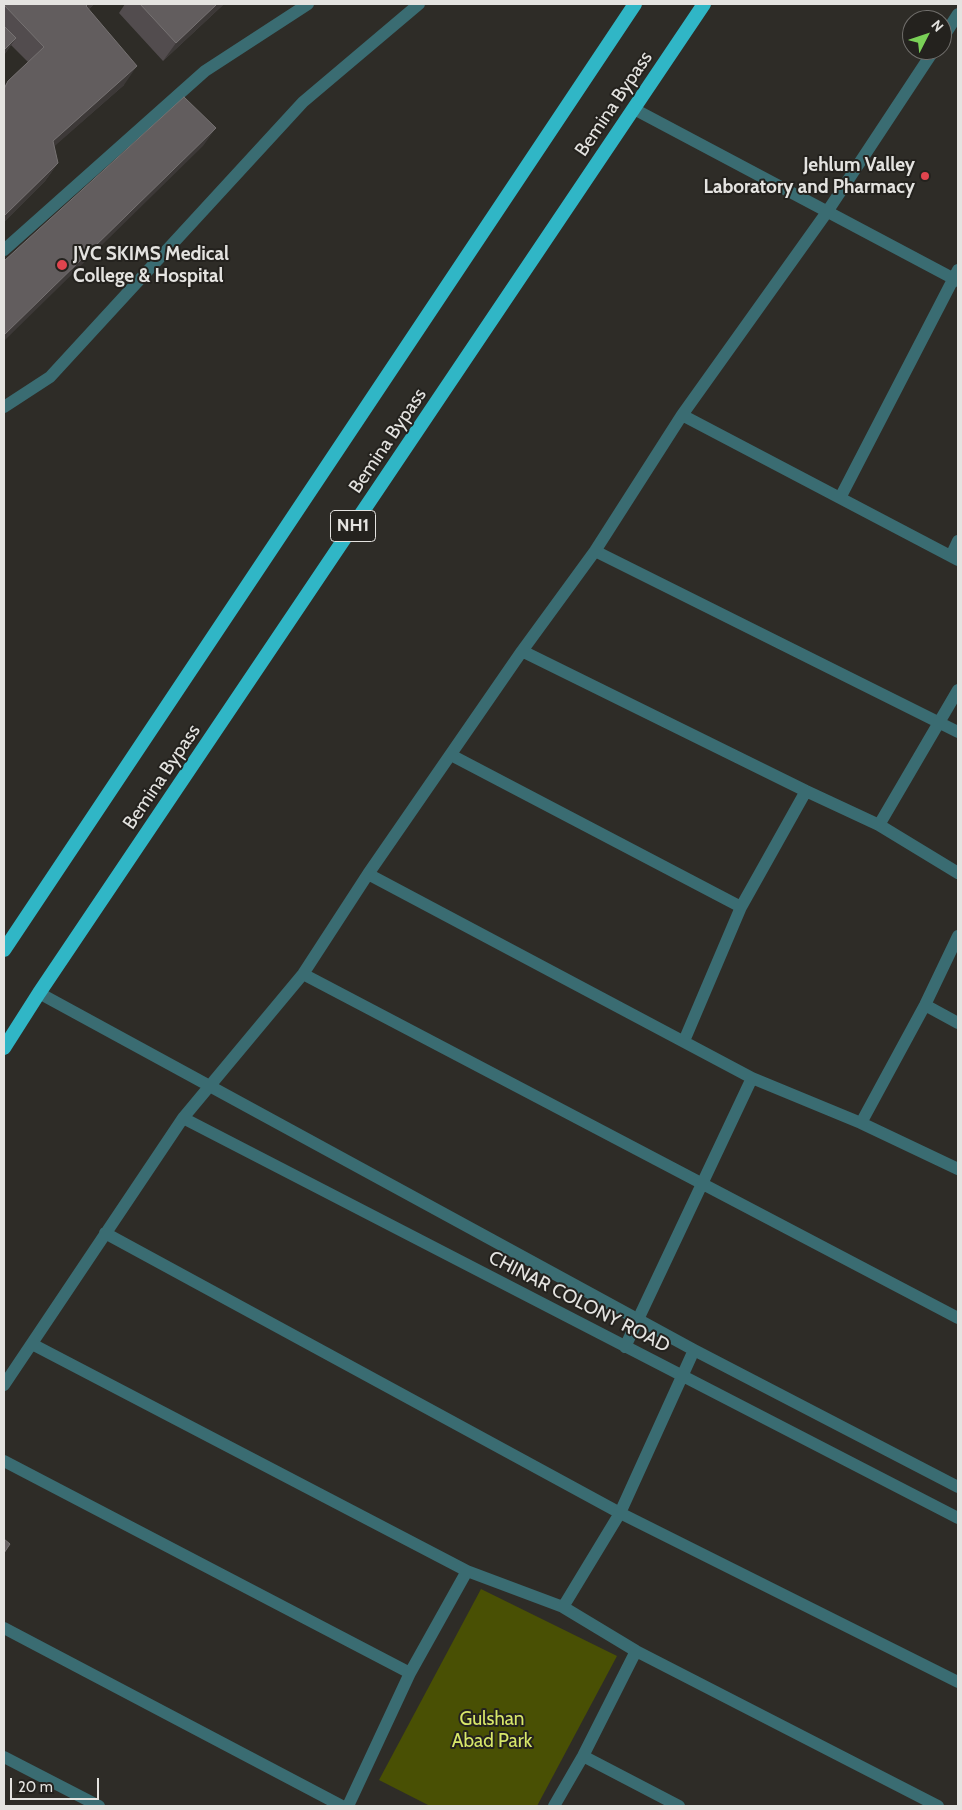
<!DOCTYPE html>
<style>
body{margin:0}
#map{position:relative;width:962px;height:1810px;overflow:hidden;background:#2e2c27;font-family:Cabin,sans-serif}
canvas{display:block}
.frame{position:absolute;inset:0;border:5px solid #e4e3e0;pointer-events:none}
.north{position:absolute;left:902px;top:10px;width:50px;height:50px;box-sizing:border-box;background:#24221e;border:1px solid #716f6c;border-radius:50%;rotate:49deg;font-size:14px;font-weight:700;line-height:20px;text-align:center;color:#e4e3e0}
.north::after{content:'';display:block;margin:auto;width:18px;height:22px;background:#7ad157;clip-path:polygon(50% 0,100% 100%,50% 72%,0 100%)}
.scale{position:absolute;left:10px;top:1778px;width:89px;height:22px;box-sizing:border-box;border:2px solid #e4e3e0;border-top:0;padding-left:6px;font-size:15px;line-height:18px;white-space:nowrap;color:#e4e3e0;-webkit-text-stroke:4px #24221e;paint-order:stroke}
</style>
<div id="map">
<canvas width="962" height="1810"></canvas>
<div class="frame"></div>
<div class="north">N</div>
<div class="scale">20 m</div>
</div>
<script>
const context = document.querySelector('canvas').getContext('2d');
context.lineJoin = 'round';
function fillPath(path, color) {
  context.fillStyle = color;
  context.fill(path, 'evenodd');
}
function poly(rows) {
  const path = new Path2D();
  for (const r of rows) {
    path.moveTo(r[0], r[1]);
    for (let i = 2; i < r.length; i += 2) path.lineTo(r[i], r[i + 1]);
  }
  return path;
}
function trace(path, color, width, dash) {
  context.strokeStyle = color;
  context.lineWidth = width;
  context.lineCap = dash ? 'butt' : 'round';
  context.setLineDash(dash || []);
  context.stroke(path);
}
function write(font, color, halo, rows, align = 'center') {
  context.font = font + ' Cabin,sans-serif';
  context.lineWidth = 4;
  context.setLineDash([]);
  context.textBaseline = 'middle';
  context.strokeStyle = halo;
  context.fillStyle = color;
  for (const [text, x, y, turn = 0] of rows) {
    context.save();
    context.translate(x, y);
    context.rotate((+turn || 0) * Math.PI / 180);
    context.textAlign = isNaN(turn) ? turn : align;
    if (halo) context.strokeText(text, 0, 0);
    context.fillText(text, 0, 0);
    context.restore();
  }
}
const green = poly([
 [481,1589,617,1656,537,1806,430,1806,379,1780]
]);
const service = poly([
 [4,250,205,71,308,4]
]);
const minor = poly([
 [942,39,958,14],
 [634,109,958,281],
 [4,407,50,377,303,102,419,4],
 [682,415,958,560],
 [840,498,958,270],
 [595,551,958,732],
 [951,556,958,541],
 [522,651,806,791,879,825,958,873],
 [451,755,741,907],
 [879,825,958,690],
 [368,874,752,1078,861,1123,925,1005,958,936],
 [303,974,958,1318],
 [39,993,694,1350,958,1487],
 [925,1005,958,1023],
 [684,1041,741,907,806,791],
 [183,1118,958,1518],
 [861,1123,958,1169],
 [105,1233,620,1513,958,1682],
 [32,1344,467,1571],
 [625,1347,752,1078],
 [4,1385,183,1118,303,974,368,874,522,651,595,551,682,415,827,212,934,50],
 [4,1461,410,1673],
 [563,1607,620,1513,694,1350],
 [4,1628,342,1806],
 [583,1756,679,1806],
 [4,1757,99,1806],
 [348,1806,410,1673,467,1571,563,1607,636,1651,938,1806],
 [554,1806,583,1756,636,1651]
]);
const trunk = poly([
 [4,950,635,4],
 [4,1048,39,993,704,4]
]);
const wall = poly([
 [4,4,94,4,89,9,124,85,54,146,58,163,45,181,4,222,4,87,8,81,28,62,11,45,4,55],
 [125,4,224,4,163,61,119,13]
]);
const shadedWall = poly([
 [88,4,94,4,74,24,86,6],
 [217,4,224,4,163,61,176,43],
 [16,38,4,55,4,50],
 [137,66,124,85,40,159,53,141],
 [216,128,203,146,4,341,4,335],
 [58,163,45,181,4,222,4,216]
]);
const building = poly([
 [4,4,88,4,86,6,137,66,53,141,58,163,4,216,4,89,8,81,44,47,4,5,4,4],
 [140,4,217,4,176,43,140,4],
 [4,26,16,38,4,50,4,26],
 [184,97,216,128,4,335,4,261,184,97],
 [4,1539,10,1544,4,1553,4,1539]
]);
const markers = [
 [925,176,5,"#e0444e"],
 [62,265,6,"#e0444e"]
];
const shields = [
 [353,526,45]
];
const shieldNames = [
 ["NH1",353,526]
];
const streetNames = [
 ["Bemina Bypass",614,104,-56],
 ["Bemina Bypass",388,441,-56],
 ["Bemina Bypass",162,777,-56],
 ["CHINAR COLONY ROAD",579,1302,27]
];
const poiNames = [
 ["Jehlum Valley",915,165],
 ["Laboratory and Pharmacy",915,187],
 ["JVC SKIMS Medical",73,254,"left"],
 ["College & Hospital",73,276,"left"]
];
const parkNames = [
 ["Gulshan",492,1719],
 ["Abad Park",492,1741]
];
fillPath(green, '#495004');
trace(service, '#3a6c72', 12);
trace(minor, '#3a6c72', 12);
trace(trunk, '#30b6c6', 14);
fillPath(wall, '#524c4e');
fillPath(shadedWall, '#3d3938');
fillPath(building, '#625d5e');
trace(building, '#767272', 1);
for (const [x, y, r, color] of markers) {
  const dot = new Path2D();
  dot.arc(x, y, r, 0, 2 * Math.PI);
  context.fillStyle = color;
  context.fill(dot);
  trace(dot, '#24221e', 2);
}
for (const [x, y, w] of shields) {
  const box = new Path2D();
  box.roundRect(x - w / 2, y - 15.5, w, 31, 4);
  context.fillStyle = '#24221e';
  context.fill(box);
  trace(box, '#e4e3e0', 1);
}
write('bold 18px', '#e4e3e0', null, shieldNames);
write('19px', '#e4e3e0', '#24221e', streetNames);
write('bold 19px', '#e4e3e0', '#24221e', poiNames, 'right');
write('19px', '#d8e769', '#24221e', parkNames);
</script>
